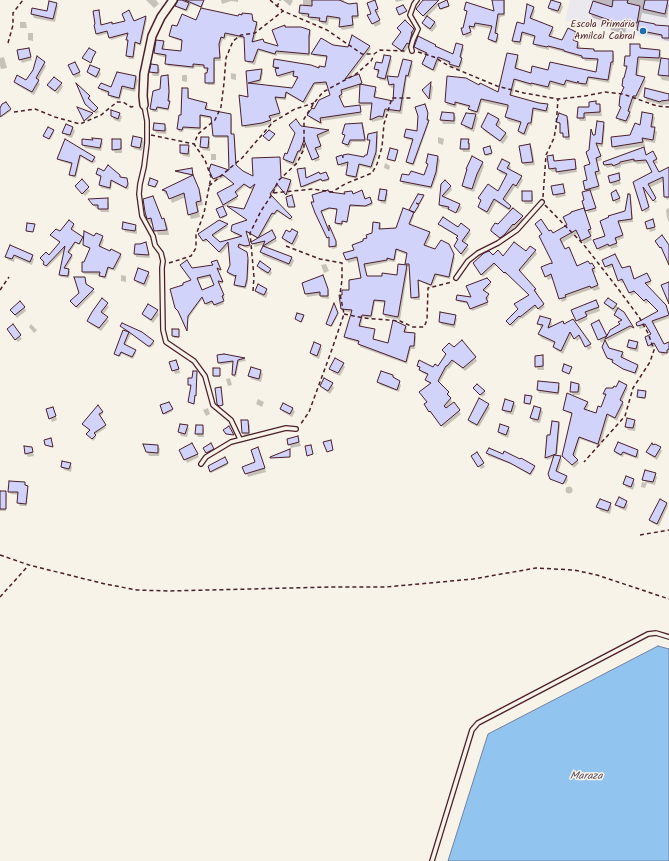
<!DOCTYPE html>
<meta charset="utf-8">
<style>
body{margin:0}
canvas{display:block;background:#f7f3e8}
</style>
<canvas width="669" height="861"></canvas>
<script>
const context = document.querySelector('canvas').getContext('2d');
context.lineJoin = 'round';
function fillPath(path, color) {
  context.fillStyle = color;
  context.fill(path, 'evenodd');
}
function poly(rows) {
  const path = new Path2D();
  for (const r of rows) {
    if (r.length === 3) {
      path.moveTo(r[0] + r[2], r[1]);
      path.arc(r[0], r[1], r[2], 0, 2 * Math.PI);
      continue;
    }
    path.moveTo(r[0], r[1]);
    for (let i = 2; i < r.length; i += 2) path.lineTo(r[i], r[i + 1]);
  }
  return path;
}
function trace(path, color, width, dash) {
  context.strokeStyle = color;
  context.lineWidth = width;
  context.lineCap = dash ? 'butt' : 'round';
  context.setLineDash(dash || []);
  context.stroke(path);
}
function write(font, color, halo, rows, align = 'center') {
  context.font = font + ' Kalam,sans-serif';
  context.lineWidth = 3;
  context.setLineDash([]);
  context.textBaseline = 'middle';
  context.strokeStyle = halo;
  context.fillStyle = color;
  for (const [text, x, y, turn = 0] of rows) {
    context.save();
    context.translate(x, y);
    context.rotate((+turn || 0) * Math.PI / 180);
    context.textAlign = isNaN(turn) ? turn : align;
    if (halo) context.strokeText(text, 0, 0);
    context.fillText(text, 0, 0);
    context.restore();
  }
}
const built = poly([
 [570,0,669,0,669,42,565,21]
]);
const water = poly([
 [658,646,669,649,669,861,448,861,488,734,658,646]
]);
const shadow = poly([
 [146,0,156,0,159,4,154,8],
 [178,0,204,0,202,10,239,17,252,15,254,22,256,22,258,25,254,43,264,44,280,48,285,28,310,31,311,34,310,39,310,56,277,54,277,56,259,51,255,65,248,63,246,60,245,39,227,36,225,40,223,39,220,48,221,61,215,61,215,85,208,85,206,83,208,71,206,71,205,67,195,67,194,69,168,66,166,63,167,58,156,55,155,53,163,42,165,45,164,50,182,52,183,42,172,38,170,35,178,27,197,21,202,8,191,4,187,12,178,8,176,6],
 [221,0,238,0,238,2,231,1,222,4],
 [283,0,292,0,293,1,290,6],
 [303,0,344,0,343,3,349,5,356,4,358,7,359,18,353,19,354,28,342,30,340,27,341,20,329,19,328,25,322,24,320,21,311,20,309,17,302,16,300,13,303,7],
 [395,0,405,0,396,2],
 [424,0,435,0,439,5,446,1,449,7,441,10,439,5,427,17,435,22,437,26,432,32,425,27,423,23,426,19,417,9],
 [493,0,505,0,505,16,500,17,497,34,499,38,497,44,491,42,489,39,492,29,476,26,475,30,470,28,472,35,466,38,464,34,464,29,467,13,465,10,495,13],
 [552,0,561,3,563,7,560,14,551,11,549,8],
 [591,0,660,0,667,1,669,5,667,18,642,13,640,22,656,26,669,28,669,41,664,40,663,37,640,33,639,28,627,25,625,33,612,31,609,26,610,23,593,18,590,13,594,1],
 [375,2,379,12,376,14,381,24,375,27,369,16,372,14],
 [56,4,58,7,55,22,34,18,32,14,33,9,47,12],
 [528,6,534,8,535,11,532,20,552,28,554,31,551,38,562,41,576,32,578,36,575,42,578,43,580,46,579,49,593,50,595,52,613,52,614,55,614,65,613,65,609,83,589,79,588,87,581,86,580,84,579,85,567,83,566,88,551,84,550,90,533,85,532,87,516,81,512,96,539,104,547,105,549,108,548,113,534,111,532,126,530,125,526,136,520,134,519,131,521,124,508,121,506,117,509,108,482,102,479,114,471,112,470,108,457,104,456,108,447,105,446,102,479,86,499,93,517,56,519,59,517,70,532,74,549,71,597,73,599,61,585,61,584,59,566,53,549,48,549,50,536,47,534,43,535,38,523,35,521,45,514,44,513,41,525,25],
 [98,11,102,26,113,25,134,22,146,17,147,19,141,46,136,44,134,59,129,59,127,56,128,35,111,40,109,33,98,36,97,34],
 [405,21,415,33,413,36,414,38,410,46,409,46,404,53,396,48,394,44,401,33,398,29],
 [20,22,26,22,27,28,20,28],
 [28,33,33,33,33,41,28,40],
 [640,45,642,49,659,50,661,54,661,59,669,60,669,81,662,80,659,75,661,62,640,60,638,76,644,78,646,81,638,99,635,99,630,114,631,116,627,124,619,121,617,117,622,108,624,88,623,86,627,69,625,65],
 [333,46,348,49,369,46,371,49,348,79,360,78,363,86,375,88,377,91,375,99,394,103,395,87,391,88,388,77,387,81,380,80,378,77,379,73,377,72,375,69,390,57,392,60,388,77,399,78,411,62,413,65,410,78,407,77,402,114,386,112,384,119,372,122,371,119,373,105,361,106,360,103,360,87,341,93,343,97,340,99,344,108,359,106,362,115,321,121,322,125,310,118,309,115,332,96,328,85,315,85,305,104,287,94,286,100,276,99,281,116,270,119,272,123,264,126,245,128,243,125,249,98,247,72,262,70,263,73,261,82,253,85,292,89,298,79,296,79,294,74,279,78,274,67,319,69,326,68,328,58,314,56,312,54],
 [435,46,436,48,453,55,462,46,464,49,461,59,463,62,460,70,452,67,450,64,440,59,435,72,425,67,423,64,427,55,417,50,416,47],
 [28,49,32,60,22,63,20,59],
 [4,57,7,68,1,69,0,66,0,58],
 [44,63,46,66,38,81,40,84,34,95,17,85,15,82,26,81],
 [158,66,160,70,159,76,153,76,151,72],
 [77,67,81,76,75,78,73,75],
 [99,70,101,74,98,79,90,75,88,72],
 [231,73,236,74,236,80,231,79],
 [182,75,187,75,187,82,182,81],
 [136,76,138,80,135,92,123,89,120,100,111,98,109,94,101,91,100,88,112,88],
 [167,76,169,79,170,96,169,111,158,109,158,112,153,112,151,109],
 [61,84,63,87,58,94,50,89,48,85],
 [431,84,433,87,431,101,423,90],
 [79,87,89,97,91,100,90,101,97,109,99,112,96,114,88,107],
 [187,89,189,92,189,99,206,104,208,106,207,110,230,115,232,118,232,135,234,135,235,137,236,167,242,172,254,178,279,158,281,161,281,178,291,181,292,184,288,196,278,186,271,196,293,220,292,221,278,212,275,215,274,215,260,238,272,231,277,241,265,248,264,246,265,244,255,247,253,243,258,239,246,232,250,247,247,248,241,246,239,249,246,253,249,261,248,282,246,289,237,287,235,285,237,278,229,275,228,272,231,265,229,245,221,254,207,241,205,243,200,234,219,221,227,225,228,227,213,237,220,243,242,237,234,234,232,231,248,221,229,207,245,211,255,188,252,190,245,186,235,195,238,199,225,207,218,194,235,185,225,177,215,181,214,178,230,171,229,138,215,138,214,136,212,119,201,117,201,130,184,129,183,132,179,132,178,129,180,116,182,116],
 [646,89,669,95,669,104,662,105,647,101,645,97],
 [596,102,597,105,599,105,601,108,602,116,586,116,586,121,580,121,578,118,579,108,590,108],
 [6,103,11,111,2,117,0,113,0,107,1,108],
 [426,107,429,123,414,166,408,164,407,162,413,141,406,139,405,137,417,132],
 [79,109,92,114,93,115,86,121],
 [442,113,454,114,456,117,455,124,443,124,441,120],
 [120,114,122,117,120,122,114,120,112,116],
 [476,115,478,118,474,132,465,128,463,124],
 [653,115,655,118,653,128,657,132,655,143,644,141,645,146,615,150,613,146,631,135],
 [567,117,569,121,570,140,566,140,561,133,561,125,557,121],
 [499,119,501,123,498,128,506,134,508,137,503,144,484,131,482,127],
 [603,123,605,126,603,147,597,146,602,160,597,162,601,174,596,176,600,189,590,192,597,211,588,213,583,201,585,201,588,192,586,189,591,165,590,151,592,132,594,136,596,136],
 [362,124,364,127,366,142,352,142,349,148,345,146,343,143,345,137,343,134],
 [165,125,167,129,166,134,156,133,154,129],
 [301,127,329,131,330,133,318,139,322,149,316,151,320,160,315,162,306,142,302,154,299,153,295,166,285,162,284,159,288,155],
 [73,128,75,131,72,138,66,136,64,133],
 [53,131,54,133,50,140,45,137],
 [376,134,378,136,377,155,372,169,360,166,357,179,348,177,347,175,348,165,341,167,337,158,344,162,368,157,370,142,368,139],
 [438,137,444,139,443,145,438,143],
 [208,138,210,142,210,151,203,150,201,147],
 [142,139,144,142,142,151,134,149,132,146],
 [65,140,94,158,96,161,93,164,81,157,76,178,72,177,70,174,72,165,60,161,58,159],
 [101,140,103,143,101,151,85,148,83,145],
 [120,140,122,143,122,153,115,153,113,149],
 [468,140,470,144,470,152,463,152,461,148],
 [530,145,532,148,535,165,525,166,523,163,520,146],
 [188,146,190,150,190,157,183,156,181,153],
 [644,148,646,156,653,153,658,163,654,164,658,173,669,168,669,199,667,200,665,197,664,181,649,188,657,202,655,203,643,187,650,210,645,213,635,183,653,172,649,163,637,164,635,162,621,165,621,167,615,169,614,166,607,168,605,165],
 [484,149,490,149,492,155,487,156],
 [397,151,398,153,395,162,389,160,388,159],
 [211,154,216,154,216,160,211,160],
 [553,156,555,162,574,160,576,163,577,172,559,175,557,171,552,172,550,169],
 [438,157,440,160,437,176,432,189,403,184,401,181,424,176,428,165,427,163],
 [482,162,484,166,474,192,465,189,463,185],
 [385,163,390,166,389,170,384,168],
 [509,164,511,167,510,170,521,177,523,180,518,189,515,187,505,202,522,217,524,221,517,228,515,227,507,238,502,241,494,234,492,231,511,212,496,202,489,215,481,210,479,207,481,202,479,198,498,192,507,176,500,173,498,169],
 [191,169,193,176,176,172],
 [305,169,306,179,319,175,327,175,329,181,324,182,322,180,303,188],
 [97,174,119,175,121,178,127,179,129,187,128,190,112,182,111,190,101,188,100,185,102,178,98,176],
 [618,174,621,184,613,186,611,183],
 [82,181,90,191,85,196,78,189],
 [195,181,201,194,203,205,198,206,200,217,191,219,189,214,186,197,172,203,169,195,165,194,163,190],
 [157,182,158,183,156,188,149,185],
 [442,185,450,186,452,190,444,198,460,205,462,208,459,213,450,209,450,210,442,208,440,205],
 [562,185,566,196,556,198,552,187],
 [386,191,388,194,386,204,381,203,379,200],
 [531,192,533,196,533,204,525,204,523,200],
 [616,192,621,201,616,204,614,200],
 [329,193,353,195,365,200,371,200,373,205,367,207,350,207,347,223,343,222,342,226,337,225,336,223,338,210,330,209,321,213,329,234,330,229,337,244,337,248,332,249,330,239,329,239,316,213],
 [418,195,424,197,420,205,417,204,419,207,415,213,412,211,414,216,410,226,429,233,431,236,426,247,436,250,441,241,448,245,455,258,450,279,437,276,432,287,419,281,420,300,414,300,412,297,410,267,407,267,408,269,400,320,385,317,384,314,386,303,375,302,372,318,363,317,361,327,374,330,371,343,373,344,375,332,374,340,389,344,393,321,406,326,407,329,406,333,414,334,416,337,415,349,411,349,407,364,360,347,359,343,346,339,345,337,352,313,344,311,340,296,343,296,343,291,350,291,350,281,362,279,358,260,348,263,345,254,355,250,353,246,365,241,364,240,368,238,368,235,373,234,374,223,380,224,381,226,381,230,397,229,403,209,412,213,410,210],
 [397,251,407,255,406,264,407,266,399,265,398,276,383,274,383,277,367,277,365,267,388,262,388,261,395,262],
 [629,195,631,198,633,222,619,223,624,238,616,241,618,247,611,249,610,247,599,251,598,248,606,236,601,222,626,212],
 [153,197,162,220,164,219,167,224,169,235,158,235,154,223,151,224,148,219,146,211],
 [107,199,109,203,109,212,101,212,99,209,96,208,89,200],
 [222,208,227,216,222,219,218,209],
 [668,208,669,209,669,222,667,218,666,210],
 [584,209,592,233,590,234,592,240,584,244,578,233,562,243,565,250,571,252,577,267,592,264,596,272,593,273,600,289,594,291,592,289,566,298,567,300,562,302,553,278,548,280,546,276,554,266,549,232,553,234,568,226],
 [69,221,75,227,72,230,83,240,80,245,76,243,69,254,73,257,66,269,69,270,70,272,69,278,61,277,60,275,66,249,47,268,44,264,60,243,53,237,60,233],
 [652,221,656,230,650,232,646,222],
 [440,224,469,231,471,234,464,244,469,249,463,257,455,246,458,240,458,237,442,227],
 [135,225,137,229,137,234,125,232,123,228],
 [297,233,299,236,294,246,285,242,283,238,291,234],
 [95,237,102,237,104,240,101,248,110,253,120,254,122,257,115,271,109,269,106,279,102,278,100,275,84,274,83,271,91,249,86,247,84,244],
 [10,246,32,256,34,259,32,265,15,258,14,262,8,260,6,256],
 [147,247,150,258,136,257,135,254],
 [535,251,537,254,520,273,535,289,537,292,535,293,545,307,540,311,537,307,522,319,521,318,512,327,509,324,530,295,507,274,506,275,496,265,483,277,475,264,493,256,503,257],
 [261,252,292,258,294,261,291,267,263,256],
 [615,255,622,269,631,270,635,280,649,278,651,284,647,286,667,309,669,318,653,324,662,340,664,343,663,343,664,345,669,343,669,353,662,356,657,346,651,348,649,345,653,335,648,326,640,329,637,324,659,312,649,301,646,304,636,293,631,296,625,282,621,283,614,266,608,269,606,266],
 [217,263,220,271,217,270,223,284,218,283,225,298,222,299,224,304,216,307,214,303,207,306,203,298,188,319,188,331,180,312,185,286,192,280,192,269,214,266],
 [212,277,215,286,202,291,198,280],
 [326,264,329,271,324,273,321,265],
 [258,266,270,269,272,273,270,276,260,270],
 [148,273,150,276,146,287,137,283,135,280],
 [121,275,126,276,126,282,121,281],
 [85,278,87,286,95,292,78,309,71,302,80,293],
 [324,279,329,292,329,299,322,298,320,295,307,297,306,294],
 [490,283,491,285,484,292,489,297,487,301,488,305,472,311,469,304,459,302,457,300,472,298],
 [266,290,268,293,266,298,258,294,256,291],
 [102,300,109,307,103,315,109,321,101,331,90,324,88,321],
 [606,303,616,304,618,308,617,309,626,324,632,328,608,341,607,339,601,343,592,324,600,324,607,338,621,325,622,321,617,318,615,315,616,313,608,307],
 [598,304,600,311,586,316,588,319,579,324,572,311],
 [334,305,338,315,332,327,327,324],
 [24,307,26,311,17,318,11,310],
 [157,311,159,315,153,323,145,317,143,314],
 [303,316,304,317,302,323,296,319],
 [455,316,457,319,455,328,442,325,440,322],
 [550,320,552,323,551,328,564,325,573,320,592,348,588,350,581,338,577,341,572,335,563,354,556,350,554,347,555,344,541,338,539,334,542,328,541,328,539,324],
 [31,324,37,330,34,333,29,327],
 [13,326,22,339,18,342,10,333],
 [122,326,142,333,155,344,150,348,131,334,125,346,135,351,136,353,133,359,122,354,120,357,117,356,115,354,128,332],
 [173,330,179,330,179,338,174,338],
 [637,343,639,346,638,352,630,350,628,347],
 [320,346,322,349,319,359,313,356,311,353],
 [603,347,622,352,624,355,623,359,638,366,639,368,636,375,615,364,613,362,610,360],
 [453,348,475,358,477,361,465,371,454,362,449,369,448,368,439,384,448,393,452,402,447,407,454,403,461,414,444,428,430,412,435,410,428,403,431,385,426,380,429,376,422,373,418,366,433,368,438,367,447,355,445,353],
 [224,355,245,359,246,361,239,362,236,377,234,377,233,375,233,363,221,365,219,363],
 [542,356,544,360,544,370,538,370,536,366],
 [170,363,177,364,180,373,175,374],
 [343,364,345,367,340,376,333,373,331,369],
 [251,368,261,371,263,374,261,382,251,379,249,375],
 [220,369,220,377,214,377,214,376],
 [196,372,197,374,194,405,189,402,192,386,189,385],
 [393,376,401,385,399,392,380,385,378,382],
 [230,378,232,385,228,386,226,379],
 [332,384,334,388,330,394,323,389,321,386],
 [558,384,560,387,559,395,539,393,538,390],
 [579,384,581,388,580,395,573,395,571,391],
 [477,386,486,394,482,397,474,389],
 [626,386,628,388,622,402,624,405,617,421,609,416,600,446,580,439,575,458,579,463,574,468,563,455,573,415,566,412,564,410,587,402,589,405,586,411,596,414,601,409,606,397,604,394,607,389,617,389],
 [646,392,645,399,639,398,638,396],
 [531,397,531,405,525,404,525,403],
 [258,399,264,402,262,407,256,404],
 [169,403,173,411,165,415,161,406],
 [514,403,516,406,513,415,505,413,503,410],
 [284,404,293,409,295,412,292,417,283,412,281,409],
 [488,405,490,408,479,427,470,423,469,420],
 [98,407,103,414,99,417,106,428,95,435,96,438,93,441,87,434,90,431,83,424],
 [208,408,210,414,206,416,203,410],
 [541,409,543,412,540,423,533,422,531,418],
 [47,410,54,411,57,420,52,422],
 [248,421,250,425,250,436,245,436,243,433],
 [634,421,636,424,635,431,628,430,626,427],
 [559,423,560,425,557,457,560,457,562,460,558,473,567,477,568,480,566,484,550,478,555,457,547,460,546,458,548,436,551,436],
 [187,426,189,429,187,437,181,436,179,432],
 [202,426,204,429,204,437,198,437,196,433],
 [508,428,510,431,508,438,501,435,499,432],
 [298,437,301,446,291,448,289,444],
 [619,443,638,451,639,454,638,459,624,454,623,457,616,454,615,451],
 [192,445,199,457,187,463,180,450],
 [210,445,215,452,209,456,205,448],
 [158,446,160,449,159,456,149,456,147,452],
 [32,448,34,456,28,457,26,453],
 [660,448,662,451,657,460,649,455,647,452],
 [259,451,266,472,248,477,244,467,257,463],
 [487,453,503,455,534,467,535,469,531,476,513,465,488,456],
 [477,454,485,467,481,469,473,456],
 [225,458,228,465,211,473,209,466],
 [70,463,72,467,71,472,64,470,62,467],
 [655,473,657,477,655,485,647,483,645,488,641,487,642,482,646,483,643,479],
 [633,480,635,484,633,490,626,487,624,484],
 [24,483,28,489,27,506,20,506,18,503,19,495,11,494,9,492],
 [569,490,3.5],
 [0,492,5,492,7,494,6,511,0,511],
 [626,502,628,505,626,511,619,508,617,504],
 [666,503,668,506,659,526,652,523,650,520],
 [610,504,612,507,610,514,600,511,598,507]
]);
const building = poly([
 [178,0,182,0,189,3,186,10,175,6,178,0],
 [185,0,204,0,201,7,185,0],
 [312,0,339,0,349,4,357,3,358,16,352,16,353,25,339,27,340,18,327,16,326,22,319,21,320,18,308,17,309,14,299,13,300,5,312,6,312,0],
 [375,0,378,9,375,10,380,20,372,24,367,15,371,14,367,3,375,0],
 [423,0,439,0,423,16,416,9,423,0],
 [447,0,449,6,440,9,438,4,447,0],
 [492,0,504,0,504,14,498,14,495,33,498,34,496,42,488,39,492,26,475,23,474,27,469,26,471,32,463,35,461,28,463,28,467,11,464,10,466,2,494,11,492,0],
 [551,0,561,3,558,11,548,8,551,0],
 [613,0,628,0,627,3,640,6,637,23,624,20,623,28,608,26,609,20,589,13,593,1,612,7,613,0],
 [645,0,668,0,665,14,643,9,645,0],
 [49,1,57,3,53,19,31,14,32,8,47,11,49,1],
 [527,4,534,7,530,18,553,27,549,36,562,40,568,28,576,32,573,40,578,42,577,48,594,49,594,51,613,51,613,62,611,62,608,80,588,77,586,84,578,83,578,81,577,83,566,80,564,85,550,81,548,87,531,83,531,84,514,79,510,95,539,103,548,104,546,111,533,108,531,123,528,123,524,134,518,131,521,122,505,117,508,107,508,105,481,99,477,112,468,109,470,106,455,102,455,105,445,102,447,76,466,78,479,85,480,83,498,92,507,53,518,55,515,68,531,73,532,66,548,70,550,62,596,72,598,59,582,58,582,56,564,51,564,50,548,46,547,47,533,44,535,36,522,32,520,42,512,41,517,22,524,24,527,4],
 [403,5,407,11,399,15,396,8,403,5],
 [201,8,238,16,239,14,242,15,242,13,252,14,253,21,257,22,252,42,263,39,264,42,278,46,272,30,285,25,285,27,301,27,310,30,309,36,309,54,276,51,275,54,258,49,253,62,245,61,244,37,225,33,224,38,221,37,219,44,220,58,214,58,214,83,205,83,205,73,207,73,208,68,204,68,204,65,193,64,193,67,165,64,166,55,154,53,156,40,164,41,162,49,181,51,182,40,169,36,172,25,177,26,182,14,196,20,201,8],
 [99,10,101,25,112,22,112,24,125,21,122,14,129,10,134,21,146,16,140,44,135,42,133,57,126,56,128,40,126,40,128,33,109,38,107,31,96,34,94,25,95,24,93,11,99,10],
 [427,16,435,22,430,29,422,23,427,16],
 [405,20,414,29,411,33,412,33,409,44,407,43,402,51,392,44,401,32,397,28,405,20],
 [639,21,655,24,655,25,669,26,669,38,662,38,662,35,637,30,639,21],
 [352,35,370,46,345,79,359,74,362,83,360,84,376,87,374,97,393,101,394,84,389,85,387,76,398,77,403,59,412,61,408,76,406,75,400,111,385,109,383,117,379,116,370,120,372,103,359,103,360,84,341,90,342,94,339,96,344,107,360,105,361,112,320,118,321,123,307,115,312,108,314,109,319,100,330,95,326,82,314,83,303,102,286,92,285,98,275,97,280,113,269,116,271,120,262,123,242,126,239,95,248,97,246,71,262,69,260,80,248,83,292,88,298,77,293,76,294,71,277,76,275,69,279,68,273,67,274,59,311,65,319,68,319,66,325,67,327,56,311,54,321,38,333,45,348,47,352,35],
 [418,36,436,45,435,46,453,54,456,43,463,45,460,57,462,58,459,67,449,64,450,62,438,57,433,70,422,64,427,53,414,47,418,36],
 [630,44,640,44,640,48,660,50,659,58,638,57,636,75,645,77,636,96,633,96,628,111,630,112,626,121,616,118,621,107,619,106,620,96,624,87,622,86,623,78,624,78,627,66,624,66,625,56,630,56,630,44],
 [29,48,31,57,19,60,17,50,29,48],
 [89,48,96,52,93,57,91,63,82,58,89,48],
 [384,55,391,56,385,79,377,77,379,70,374,69,376,62,382,63,384,55],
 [37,56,45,62,36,78,39,80,32,92,14,82,17,75,26,80,33,70,37,56],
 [661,58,669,59,669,76,658,75,661,58],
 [75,62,80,72,73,75,68,65,75,62],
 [151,64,158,65,158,73,149,72,151,64],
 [90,65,100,69,96,77,87,72,90,65],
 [117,72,136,76,134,89,122,86,119,98,108,95,109,92,98,88,101,83,111,87,117,72],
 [168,75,169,92,168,101,170,101,168,109,157,107,156,110,150,109,153,91,160,89,161,76,168,75],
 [54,77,62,83,55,91,47,85,54,77],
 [431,82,429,99,422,90,431,82],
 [76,83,90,96,88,98,98,108,94,112,85,104,76,83],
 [182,88,188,88,188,98,207,103,205,109,231,114,231,134,234,134,236,165,243,171,253,176,252,158,280,157,281,177,291,180,286,195,277,184,270,194,292,217,290,219,277,210,274,214,272,213,258,238,246,231,250,245,245,246,239,244,238,247,247,252,248,258,247,279,245,287,234,285,236,275,235,276,227,272,230,265,228,242,219,252,206,239,203,241,198,234,219,220,228,224,212,235,220,242,242,236,231,231,232,225,247,220,227,206,244,209,255,184,250,188,244,184,235,192,238,196,223,205,217,193,234,184,223,175,213,179,209,170,211,164,229,170,228,136,213,136,211,117,200,115,200,128,183,127,182,130,177,129,179,115,181,115,182,88],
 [645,88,669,94,669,100,661,101,660,102,644,97,645,88],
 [596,101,596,104,600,104,600,112,584,113,584,118,577,118,578,107,589,107,589,102,596,101],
 [6,102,11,109,0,117,0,108,2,104,6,102],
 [425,104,428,113,427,120,429,120,413,164,406,162,413,139,404,137,406,129,417,131,418,116,415,107,425,104],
 [77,107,93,113,84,121,77,107],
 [111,110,120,113,118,119,111,116,111,110],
 [442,112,454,113,454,121,440,120,442,112],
 [642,112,653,114,651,127,655,127,653,140,642,138,643,142,612,147,611,137,630,135,635,123,640,125,642,112],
 [466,113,476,114,472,129,461,124,466,113],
 [488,113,499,119,496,125,506,133,500,141,481,127,488,113],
 [559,113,567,116,569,137,563,137,563,133,560,133,560,123,556,122,559,113],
 [296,119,301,126,329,130,317,135,321,146,315,148,319,157,312,160,304,140,300,151,298,151,293,163,283,159,285,153,287,154,295,133,289,125,296,119],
 [597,121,604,122,602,144,596,143,601,156,596,158,599,171,595,172,599,186,585,190,583,181,587,180,584,166,590,164,586,152,589,150,591,129,593,135,595,135,597,121],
 [154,123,165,124,165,131,153,130,154,123],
 [362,123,365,140,350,140,348,145,342,143,345,135,342,134,345,124,362,123],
 [66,124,73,127,70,135,62,133,66,124],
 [48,127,54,130,49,139,43,136,48,127],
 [269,130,275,134,269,141,263,136,269,130],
 [377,132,376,152,371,167,359,164,356,177,346,175,348,162,338,165,336,157,342,155,343,158,343,155,348,154,364,157,365,155,367,155,370,140,367,140,368,134,377,132],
 [133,136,142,138,140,148,131,146,133,136],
 [201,137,209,137,208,148,200,147,201,137],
 [92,138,102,139,100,148,82,145,82,139,93,140,92,138],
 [65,139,95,157,92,162,80,155,75,176,69,175,72,163,57,159,65,139],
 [112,139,121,139,121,149,112,150,112,139],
 [461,139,469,139,468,143,469,143,469,149,460,149,461,139],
 [530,144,533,162,522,163,519,146,530,144],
 [180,145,189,145,188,154,180,153,180,145],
 [490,146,492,153,485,155,483,148,490,146],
 [644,147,646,155,653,151,657,159,653,161,659,172,669,167,669,197,664,197,663,177,648,184,656,198,653,201,643,187,649,207,642,211,633,182,652,172,646,160,634,161,634,159,620,162,620,163,613,166,612,164,604,165,603,162,644,147],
 [390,148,398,150,395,161,387,159,390,148],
 [428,154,438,156,436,172,431,187,400,181,402,174,409,175,411,171,424,175,428,164,426,163,428,154],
 [553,155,554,161,575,159,576,169,556,172,556,168,549,169,547,156,553,155],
 [472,156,483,162,477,174,472,189,462,186,467,169,466,169,472,156],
 [502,159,510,163,507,168,522,176,516,186,513,184,503,199,511,206,509,209,494,199,487,212,478,207,481,200,478,198,488,184,498,191,507,174,497,169,502,159],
 [108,165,120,175,120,177,127,178,128,184,126,188,111,180,110,188,99,185,101,176,96,174,98,168,104,171,108,165],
 [192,168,193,175,175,171,192,168],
 [305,168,306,178,319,172,320,174,326,172,329,179,322,181,321,179,301,187,297,169,305,168],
 [619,173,620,180,610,183,608,176,619,173],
 [193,175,199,189,201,201,196,202,198,212,188,215,184,193,169,199,166,191,162,190,193,175],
 [150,178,158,181,155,187,148,185,150,178],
 [82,179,89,187,82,194,75,186,82,179],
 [445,180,451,186,442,196,460,204,456,213,448,209,449,207,439,205,441,184,445,180],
 [563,184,565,193,553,195,551,186,563,184],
 [380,189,387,190,385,201,378,200,380,189],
 [328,190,329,192,345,194,344,192,352,191,353,194,362,190,365,199,370,197,372,203,365,206,350,205,347,222,342,221,342,224,335,223,337,209,329,208,321,211,329,231,329,225,336,241,336,246,329,247,329,237,327,238,315,213,311,202,314,202,312,195,328,190],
 [590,190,596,208,585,211,582,201,584,200,582,192,590,190],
 [616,190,620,198,613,201,611,193,616,190],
 [522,191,532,191,532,201,522,201,522,191],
 [418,194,424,195,419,204,416,203,419,205,414,213,409,210,418,194],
 [628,194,630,194,632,219,618,221,623,235,615,238,617,243,609,246,608,244,597,249,593,240,605,236,600,221,609,217,608,216,625,211,628,194],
 [292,195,295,207,288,207,286,197,292,195],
 [153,196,162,219,164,218,167,230,154,231,151,218,147,219,145,212,143,199,153,196],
 [108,198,108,209,98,209,98,205,93,205,88,199,108,198],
 [223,206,227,215,220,218,216,209,223,206],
 [403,208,414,212,409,224,430,232,424,245,435,249,441,240,449,244,454,254,449,277,435,274,431,285,418,280,419,297,411,298,409,264,405,264,407,253,396,249,394,260,387,258,387,260,364,264,367,276,382,276,382,273,397,275,398,264,407,265,398,317,383,314,385,301,374,300,371,316,362,315,359,326,375,329,373,339,388,343,393,320,406,326,404,332,415,333,414,346,410,346,406,362,358,344,359,341,344,337,352,310,341,309,339,295,342,295,342,290,349,290,349,280,361,278,357,257,346,260,343,253,354,250,352,245,363,241,363,239,367,238,366,235,372,233,373,222,380,223,379,229,396,228,403,208],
 [513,208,523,216,514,225,513,224,505,234,500,238,491,231,491,229,495,223,498,224,513,208],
 [584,208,591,229,588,230,591,236,581,241,576,230,560,239,565,249,569,247,577,266,588,261,590,264,592,263,595,268,592,269,598,285,591,288,590,286,565,295,566,297,559,299,551,274,545,277,541,267,551,263,552,264,552,262,539,236,542,234,535,224,541,219,549,231,551,230,553,233,567,225,563,217,571,213,571,212,584,208],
 [443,217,458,227,461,223,470,230,462,241,468,245,461,254,454,246,458,239,456,238,458,236,438,224,443,217],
 [653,219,655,227,647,229,645,222,653,219],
 [69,220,74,224,71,229,83,237,79,244,75,242,68,252,72,255,64,268,69,269,68,276,59,275,65,246,46,266,43,264,44,262,40,258,46,252,49,255,60,242,50,235,56,229,60,231,69,220],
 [123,222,136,225,135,231,122,229,123,222],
 [27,223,35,224,33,232,26,231,27,223],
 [292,229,298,232,292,244,282,238,286,230,290,232,292,229],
 [272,230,276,238,263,246,265,241,252,244,251,242,272,230],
 [84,231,94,236,96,233,103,236,99,246,110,251,111,249,121,254,113,269,108,267,105,277,99,276,100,272,82,272,82,262,84,262,90,248,83,245,84,231],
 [662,235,669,245,669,265,661,247,660,248,655,241,662,235],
 [146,242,149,255,134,254,135,244,140,244,146,242],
 [514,242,526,251,530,246,536,250,519,270,536,289,534,290,544,304,538,309,535,305,520,317,519,316,510,325,506,321,518,309,514,304,529,295,505,272,504,273,494,263,481,275,473,263,484,253,489,251,493,255,498,250,503,256,514,242],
 [10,245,33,255,30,262,14,255,12,259,5,257,10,245],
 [263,246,292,257,289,264,260,252,263,246],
 [615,254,622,268,630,266,634,279,647,273,651,281,645,283,666,305,669,315,652,321,664,344,669,342,669,349,667,350,667,353,659,352,654,343,648,346,645,337,651,334,645,324,637,326,636,323,658,311,646,299,644,301,634,291,629,293,622,279,618,281,612,264,605,267,602,260,615,254],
 [187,260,192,268,213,265,211,262,217,260,221,270,217,268,223,282,218,281,224,295,222,296,224,301,214,305,212,301,205,304,202,297,188,316,187,331,178,311,175,308,170,289,183,285,183,283,191,280,180,265,187,260],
 [210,275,214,285,202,290,197,278,210,275],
 [260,261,271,269,268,273,257,266,260,261],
 [138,268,149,272,144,284,134,280,138,268],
 [323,275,328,289,328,296,320,296,320,292,305,294,302,283,323,275],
 [74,277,85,277,86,284,94,289,76,307,70,301,79,293,74,277],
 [487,278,491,282,483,290,489,294,486,298,488,302,470,309,467,302,456,300,457,295,471,297,466,286,487,278],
 [669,282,669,304,661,285,669,282],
 [258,284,267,289,264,295,255,291,258,284],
 [102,298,108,303,101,312,108,317,99,328,87,321,92,312,102,298],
 [608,298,617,304,613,309,604,303,608,298],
 [596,300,599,307,585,312,587,316,576,321,571,310,596,300],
 [20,301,25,307,15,315,10,310,20,301],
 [334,303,338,313,331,326,326,324,334,303],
 [148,304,158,310,151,320,142,314,148,304],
 [618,308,624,312,634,328,630,326,605,339,610,330,620,324,618,322,622,320,614,315,618,308],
 [440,312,456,315,454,325,439,322,440,312],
 [297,313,304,315,301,322,295,319,297,313],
 [540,316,551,319,548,328,563,321,564,324,573,319,591,344,585,347,579,335,574,339,570,332,561,351,553,347,555,342,538,334,543,325,537,324,540,316],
 [599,320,607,336,598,340,591,324,599,320],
 [122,323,142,332,154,341,150,346,148,346,129,332,124,344,136,350,132,357,121,352,119,356,114,354,123,330,129,332,120,326,122,323],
 [13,324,21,335,15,340,7,329,13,324],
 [172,329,179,329,179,337,172,336,172,329],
 [462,340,476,357,463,368,452,360,447,366,446,366,438,381,449,392,447,394,451,398,444,406,446,408,454,402,460,410,441,426,430,411,429,412,424,404,427,402,419,392,431,383,425,380,428,374,419,370,420,367,417,366,419,360,433,367,435,364,438,366,446,354,442,350,449,343,454,347,462,340],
 [605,340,609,348,623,352,621,357,638,365,635,373,623,369,612,362,613,360,607,358,602,347,605,340],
 [629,340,638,342,636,349,627,347,629,340],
 [314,342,321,345,317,356,310,353,314,342],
 [224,354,245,358,238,360,235,375,232,375,233,361,218,363,217,355,224,354],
 [543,355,543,366,535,367,535,356,543,355],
 [335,358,344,363,338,373,329,369,335,358],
 [176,360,179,369,172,371,169,362,176,360],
 [564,364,572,367,569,374,562,371,564,364],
 [251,367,261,370,259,379,248,376,251,367],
 [213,368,220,368,220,376,213,376,213,368],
 [193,371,197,371,196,396,195,395,194,404,188,402,191,385,188,385,188,378,192,378,193,371],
 [381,371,393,375,393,377,400,381,397,390,377,382,381,371],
 [324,378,333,383,328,391,320,386,324,378],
 [538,381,559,383,558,393,537,390,538,381],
 [619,381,627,385,620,400,623,402,615,418,607,414,598,444,579,437,573,455,578,460,572,465,562,456,572,413,563,410,567,393,588,402,584,409,596,413,598,406,601,407,606,394,603,394,606,388,613,388,614,386,616,387,619,381],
 [571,382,579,384,578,392,570,392,571,382],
 [477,384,485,391,480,395,473,388,477,384],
 [221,387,223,405,219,406,217,404,215,388,221,387],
 [638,390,646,391,645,398,637,397,638,390],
 [525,395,532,396,530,404,524,403,525,395],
 [479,398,489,404,477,425,468,420,479,398],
 [505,399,514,402,511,412,502,410,505,399],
 [169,402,173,409,163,414,160,405,169,402],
 [283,403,293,408,290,414,280,409,283,403],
 [98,405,103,412,99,414,106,425,94,433,96,435,92,439,86,434,90,430,82,424,98,405],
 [534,406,541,408,538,420,530,418,534,406],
 [53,407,56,416,49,419,46,409,53,407],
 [627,418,635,420,633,428,625,427,627,418],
 [241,420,248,420,249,433,242,433,241,420],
 [552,421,559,422,556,454,545,458,547,435,550,435,552,421],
 [180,424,188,425,185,434,178,432,180,424],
 [500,424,509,427,506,435,498,432,500,424],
 [196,425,203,425,203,434,195,434,196,425],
 [229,426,234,435,226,434,223,430,229,426],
 [298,436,299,442,288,445,287,439,298,436],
 [51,438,53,447,45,445,44,440,51,438],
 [331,440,333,450,327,452,323,442,331,440],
 [618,442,638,450,636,457,623,452,621,455,614,451,618,442],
 [192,443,198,454,184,460,179,450,192,443],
 [211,443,214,449,206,453,203,448,211,443],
 [652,443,653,445,655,444,661,447,655,457,646,452,652,443],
 [143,444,158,445,158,453,146,452,143,444],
 [311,445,313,454,307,456,305,446,311,445],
 [24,446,32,447,33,452,25,454,24,446],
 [258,447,265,468,245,474,242,467,255,462,251,450,258,447],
 [489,448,503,454,504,451,520,459,521,458,535,466,530,474,510,463,486,453,489,448],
 [290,449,290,457,270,458,270,457,290,449],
 [477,452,484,463,478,467,471,456,477,452],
 [554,455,561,456,556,471,567,476,563,484,550,479,548,474,554,455],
 [225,457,228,463,210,472,208,466,225,457],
 [62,461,71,463,69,469,61,467,62,461],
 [645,470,656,473,653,482,642,480,645,470],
 [626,476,634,479,631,487,623,484,626,476],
 [9,481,25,482,25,485,28,486,26,504,17,503,18,492,8,492,9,481],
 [0,491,6,491,6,509,0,509,0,491],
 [619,497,627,501,624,508,615,505,619,497],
 [600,499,611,503,608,511,596,507,600,499],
 [660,499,667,503,657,524,649,520,660,499]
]);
const path = poly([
 [270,0,283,11,327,30,362,54,374,54,380,50,406,51],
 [277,7,280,0],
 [8,43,13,25,13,13,23,0],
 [418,52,434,57,449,66,497,86,524,93,558,99,585,96,605,92,623,94,657,106,669,107],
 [14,112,35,109,55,117,80,124,101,115,117,102,123,102,131,107,136,106],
 [151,135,194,144],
 [209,186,242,158,273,122,295,109,314,103],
 [273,193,278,181,297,163,304,149,304,119,314,103,323,92,356,74,371,61,374,55],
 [543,197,546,155,554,138,556,127,558,99],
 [545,205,584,245,616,286,639,317,648,333,654,350,650,362,633,388,625,416,584,462],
 [286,246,320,259,342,263,342,280,340,294,344,314,331,352,309,412,300,425],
 [169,263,191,256,196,248,196,235,204,213,211,177,205,160,194,144,198,134,215,120,221,107,224,83,226,58,233,41,241,35,255,33,283,11],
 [0,290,9,277],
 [253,291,254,277,250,233,261,211,273,193,313,189,332,192,345,184,372,173,377,164,382,147,384,124,392,98,412,98],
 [344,314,364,318,400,321,413,327,424,327,427,320,428,288,452,282],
 [640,535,669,530],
 [0,555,29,565,105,584,137,590,169,591,330,587,386,587,473,579,536,568,574,570,597,575,669,599],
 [0,597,28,566]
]);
const lane = poly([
 [412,51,411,47,413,40,418,29,410,15,414,4,417,0],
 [144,105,147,121,147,143,144,167,140,184,139,194,142,216,153,236,155,245,161,253,163,261,162,268,163,330,166,342,194,361,205,376,213,405,231,420,240,439],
 [456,278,468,261,478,253,498,243,517,230,542,202],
 [201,464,206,457,231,442,286,428,296,429],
 [432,861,472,730,478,723,648,634,656,633,669,637]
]);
const street = poly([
 [144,105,143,96,144,74,152,36,161,17,173,0]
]);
const markers = [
 [643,31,4,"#1f6fb2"]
];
const poiNames = [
 ["Escola Primária",635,25],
 ["Amilcal Cabral",635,37]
];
const waterNames = [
 ["Maraza",586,777]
];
fillPath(built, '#ece9ee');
fillPath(water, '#91c4ee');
trace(water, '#7582a0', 1);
fillPath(shadow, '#0003');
fillPath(building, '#d1d3fb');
trace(building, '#4a1f2b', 1);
trace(lane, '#4a1f2b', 6);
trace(street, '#4a1f2b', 10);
trace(path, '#4a1f2b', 1.5, [4, 3]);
trace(lane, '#f7f3e8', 3.5);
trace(street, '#f7f3e8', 7);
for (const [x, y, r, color] of markers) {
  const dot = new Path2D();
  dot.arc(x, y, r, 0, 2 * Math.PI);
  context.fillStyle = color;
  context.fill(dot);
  trace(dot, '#f7f3e8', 1.5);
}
write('10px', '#4a1f2b', '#f7f3e8', poiNames, 'right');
write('italic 11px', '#5f5166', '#f7f3e8', waterNames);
</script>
